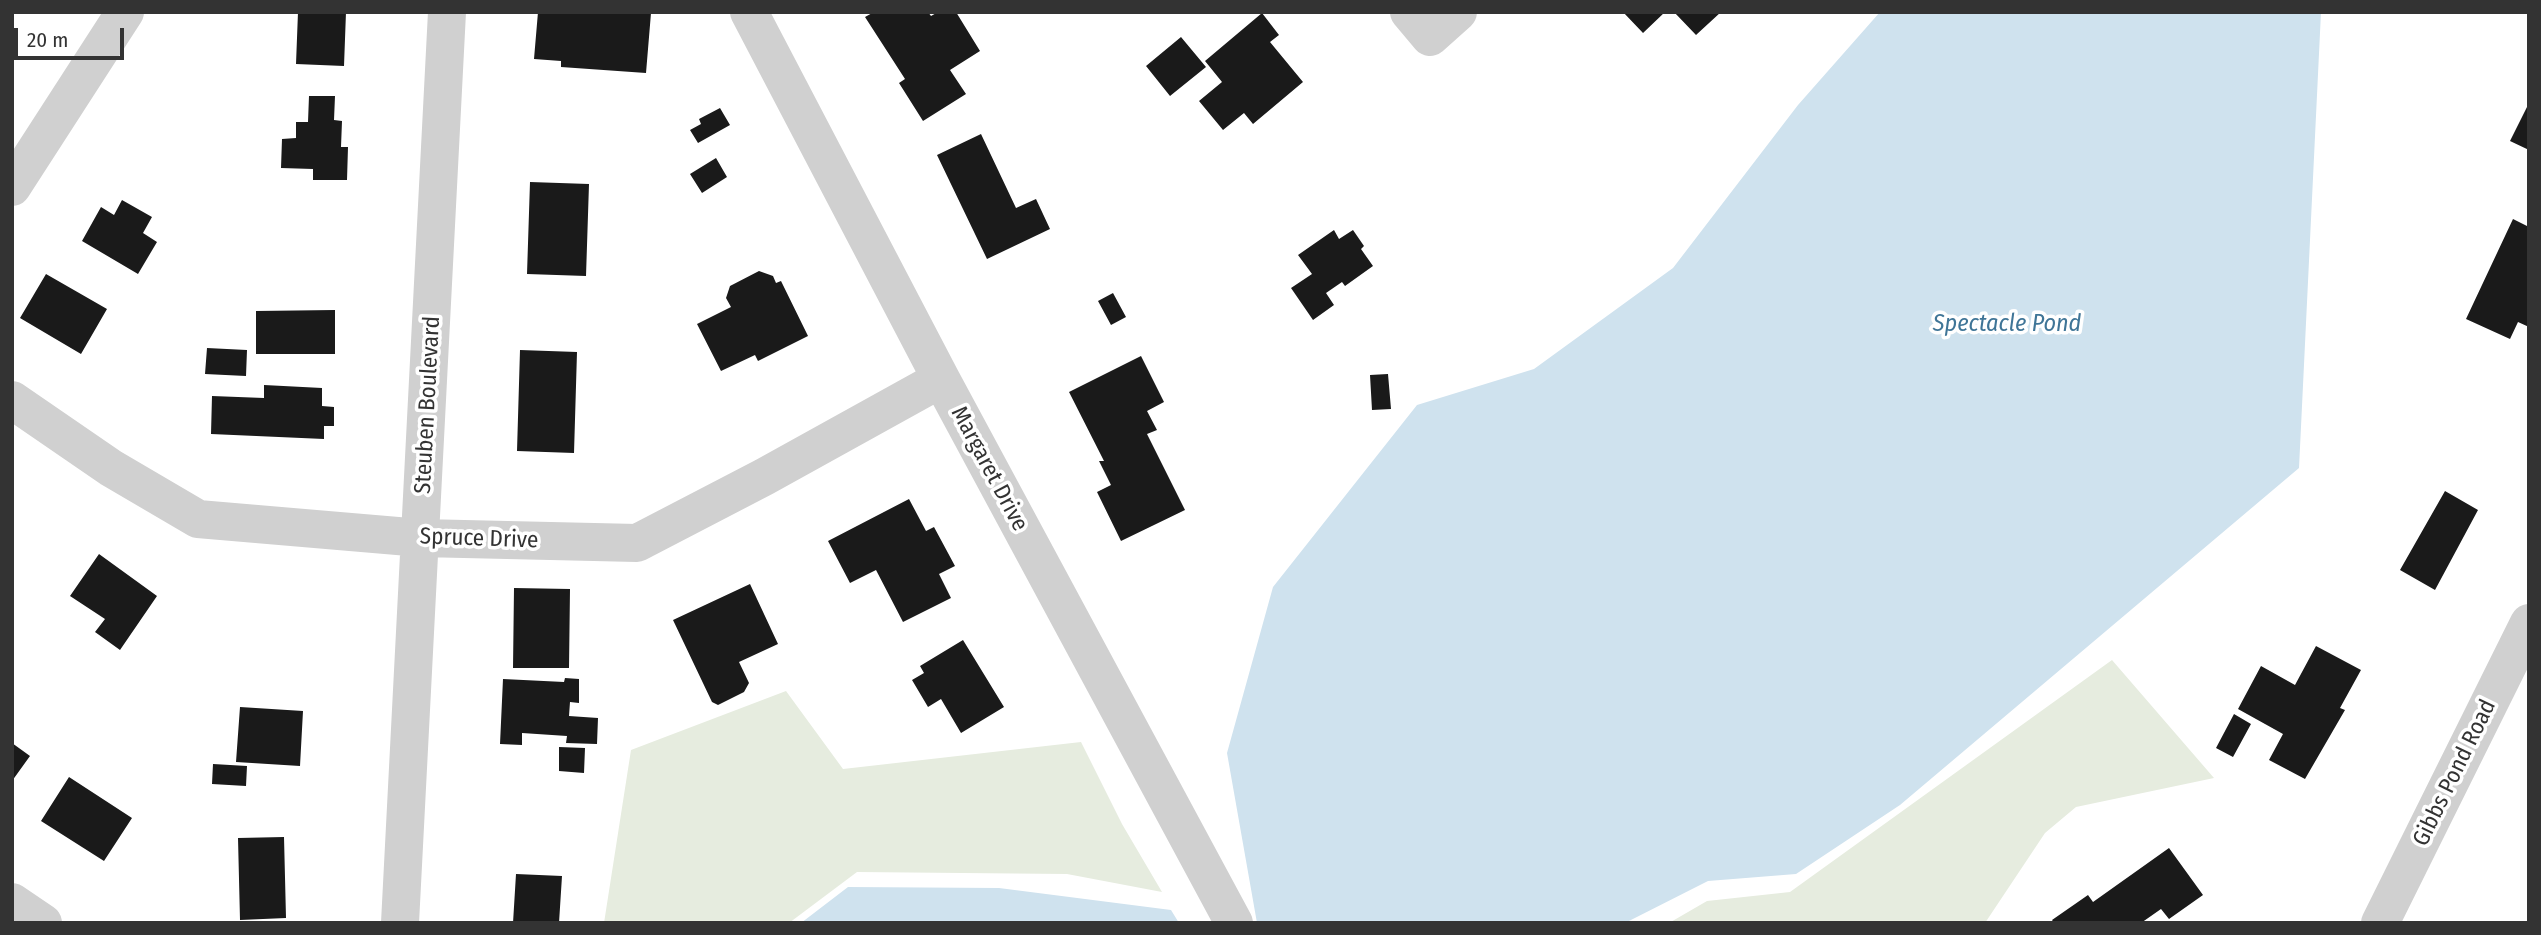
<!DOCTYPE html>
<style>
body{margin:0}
#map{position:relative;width:2541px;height:935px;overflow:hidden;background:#fff;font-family:"Fira Sans Condensed",sans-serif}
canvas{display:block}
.frame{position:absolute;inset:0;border:14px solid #333;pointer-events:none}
.scale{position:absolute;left:14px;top:28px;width:110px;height:32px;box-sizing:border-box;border:4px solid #333;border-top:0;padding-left:9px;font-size:21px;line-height:24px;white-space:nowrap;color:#333;-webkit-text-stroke:5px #fff;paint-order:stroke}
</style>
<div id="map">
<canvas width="2541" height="935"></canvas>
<div class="frame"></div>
<div class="scale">20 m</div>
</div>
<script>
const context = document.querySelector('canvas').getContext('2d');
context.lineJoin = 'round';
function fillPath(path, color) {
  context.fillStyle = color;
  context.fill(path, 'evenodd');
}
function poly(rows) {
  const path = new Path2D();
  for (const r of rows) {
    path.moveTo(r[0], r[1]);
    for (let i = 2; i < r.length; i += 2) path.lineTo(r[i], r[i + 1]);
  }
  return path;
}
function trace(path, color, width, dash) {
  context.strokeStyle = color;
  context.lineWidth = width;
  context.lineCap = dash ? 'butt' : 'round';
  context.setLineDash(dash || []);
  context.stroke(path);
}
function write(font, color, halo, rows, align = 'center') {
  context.font = font + ' "Fira Sans Condensed",sans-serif';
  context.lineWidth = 7;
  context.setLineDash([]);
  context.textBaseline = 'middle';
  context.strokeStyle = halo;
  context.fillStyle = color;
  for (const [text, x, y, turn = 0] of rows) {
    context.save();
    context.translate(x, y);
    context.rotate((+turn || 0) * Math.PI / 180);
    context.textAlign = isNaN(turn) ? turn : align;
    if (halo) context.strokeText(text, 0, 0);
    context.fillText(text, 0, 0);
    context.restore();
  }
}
const green = poly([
 [2112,660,2214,778,2076,807,2045,833,1985,923,1669,923,1707,901,1790,892],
 [786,691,843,769,1081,742,1122,824,1162,892,1067,874,857,872,789,923,604,923,631,750]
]);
const water = poly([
 [1880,12,2321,12,2299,468,1900,805,1796,874,1708,881,1625,923,1257,923,1227,753,1273,587,1417,405,1534,369,1673,268,1798,105],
 [848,887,999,888,1171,910,1179,923,801,923]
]);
const building = poly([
 [298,12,346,12,344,66,296,64],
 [538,12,651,13,646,73,561,67,561,61,534,59],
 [874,12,928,12,931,16,938,12,956,12,980,51,950,70,966,94,923,121,899,83,905,79,865,17],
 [1623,12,1665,12,1643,33],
 [1674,12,1721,12,1696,35],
 [1262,13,1279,35,1270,42,1303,82,1253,124,1244,113,1223,130,1199,101,1222,82,1205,61],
 [1181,37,1206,67,1170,96,1146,66],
 [309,96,335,96,334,120,342,121,341,147,348,147,347,180,313,180,313,169,281,168,282,139,296,138,296,122,308,122],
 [2529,103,2529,150,2510,141],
 [720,108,730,125,698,143,690,130,701,124,699,119],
 [981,134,1016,208,1036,199,1050,229,987,259,937,155],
 [716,158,727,177,702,193,690,174],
 [530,182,589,184,586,276,527,274],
 [122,200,152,217,143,233,157,242,138,274,82,241,101,207,114,215],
 [2513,219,2529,227,2529,327,2518,322,2510,339,2466,319],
 [1334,230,1339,239,1353,230,1364,246,1361,249,1373,266,1345,286,1342,282,1326,293,1334,305,1313,320,1291,288,1312,274,1298,255],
 [759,271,773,276,776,283,781,281,808,336,758,361,755,355,721,371,697,324,731,307,726,298,730,286],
 [46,274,107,309,81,354,20,318],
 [1113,293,1126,317,1111,325,1098,301],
 [335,310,335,354,256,354,256,311],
 [207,348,247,350,246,376,205,374],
 [520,350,577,352,574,453,517,451],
 [1141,356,1164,402,1147,411,1157,430,1147,434,1185,510,1121,541,1097,492,1111,485,1099,461,1104,461,1069,392],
 [1388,374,1391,409,1372,410,1370,375],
 [264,385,322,388,322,406,334,407,334,426,324,426,324,439,211,434,212,396,264,398],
 [2445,491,2478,510,2435,590,2400,570],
 [909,499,926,531,934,527,955,566,939,574,951,598,903,622,876,570,850,583,828,541],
 [99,554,157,596,120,650,95,632,105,619,70,596],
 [750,584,778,644,739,662,749,683,744,692,718,705,712,702,673,620],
 [514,588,570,589,569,668,513,668],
 [963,640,1004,707,961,733,941,699,928,707,912,680,924,673,920,666],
 [2316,646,2361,670,2340,708,2345,710,2305,779,2269,760,2283,734,2238,709,2261,666,2295,685],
 [565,678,579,679,579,703,570,702,569,716,598,718,597,744,566,743,567,736,522,733,522,745,500,744,503,679,564,682],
 [240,707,303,711,300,766,236,762],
 [2234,714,2251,724,2233,757,2216,748],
 [12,743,30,756,12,781],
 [559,747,585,748,584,773,559,771],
 [213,764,247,766,246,786,212,784],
 [69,777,132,818,104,861,41,821],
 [284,837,286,918,240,920,238,838],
 [2169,848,2203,895,2169,919,2161,909,2141,923,2054,923,2052,920,2088,895,2093,902],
 [516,874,562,876,559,923,513,923]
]);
const minor = poly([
 [749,12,941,379,1234,923],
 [1409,12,1430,37,1458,12],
 [12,187,125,12],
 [12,400,111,468,198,519,421,538,637,543,764,477,941,379],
 [12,902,43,923],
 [400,923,447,12],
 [2380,923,2529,623]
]);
const streetNames = [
 ["Steuben Boulevard",428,405,-87],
 ["Margaret Drive",989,469,62],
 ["Spruce Drive",479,539,2],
 ["Gibbs Pond Road",2455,773,-64]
];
const waterNames = [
 ["Spectacle Pond",2007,324]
];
fillPath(green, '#e6ecdf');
fillPath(water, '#cfe2ee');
fillPath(building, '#1a1a1a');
trace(minor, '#d0d0d0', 38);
write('23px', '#333', '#fff', streetNames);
write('italic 24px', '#3f7597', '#fff', waterNames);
</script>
